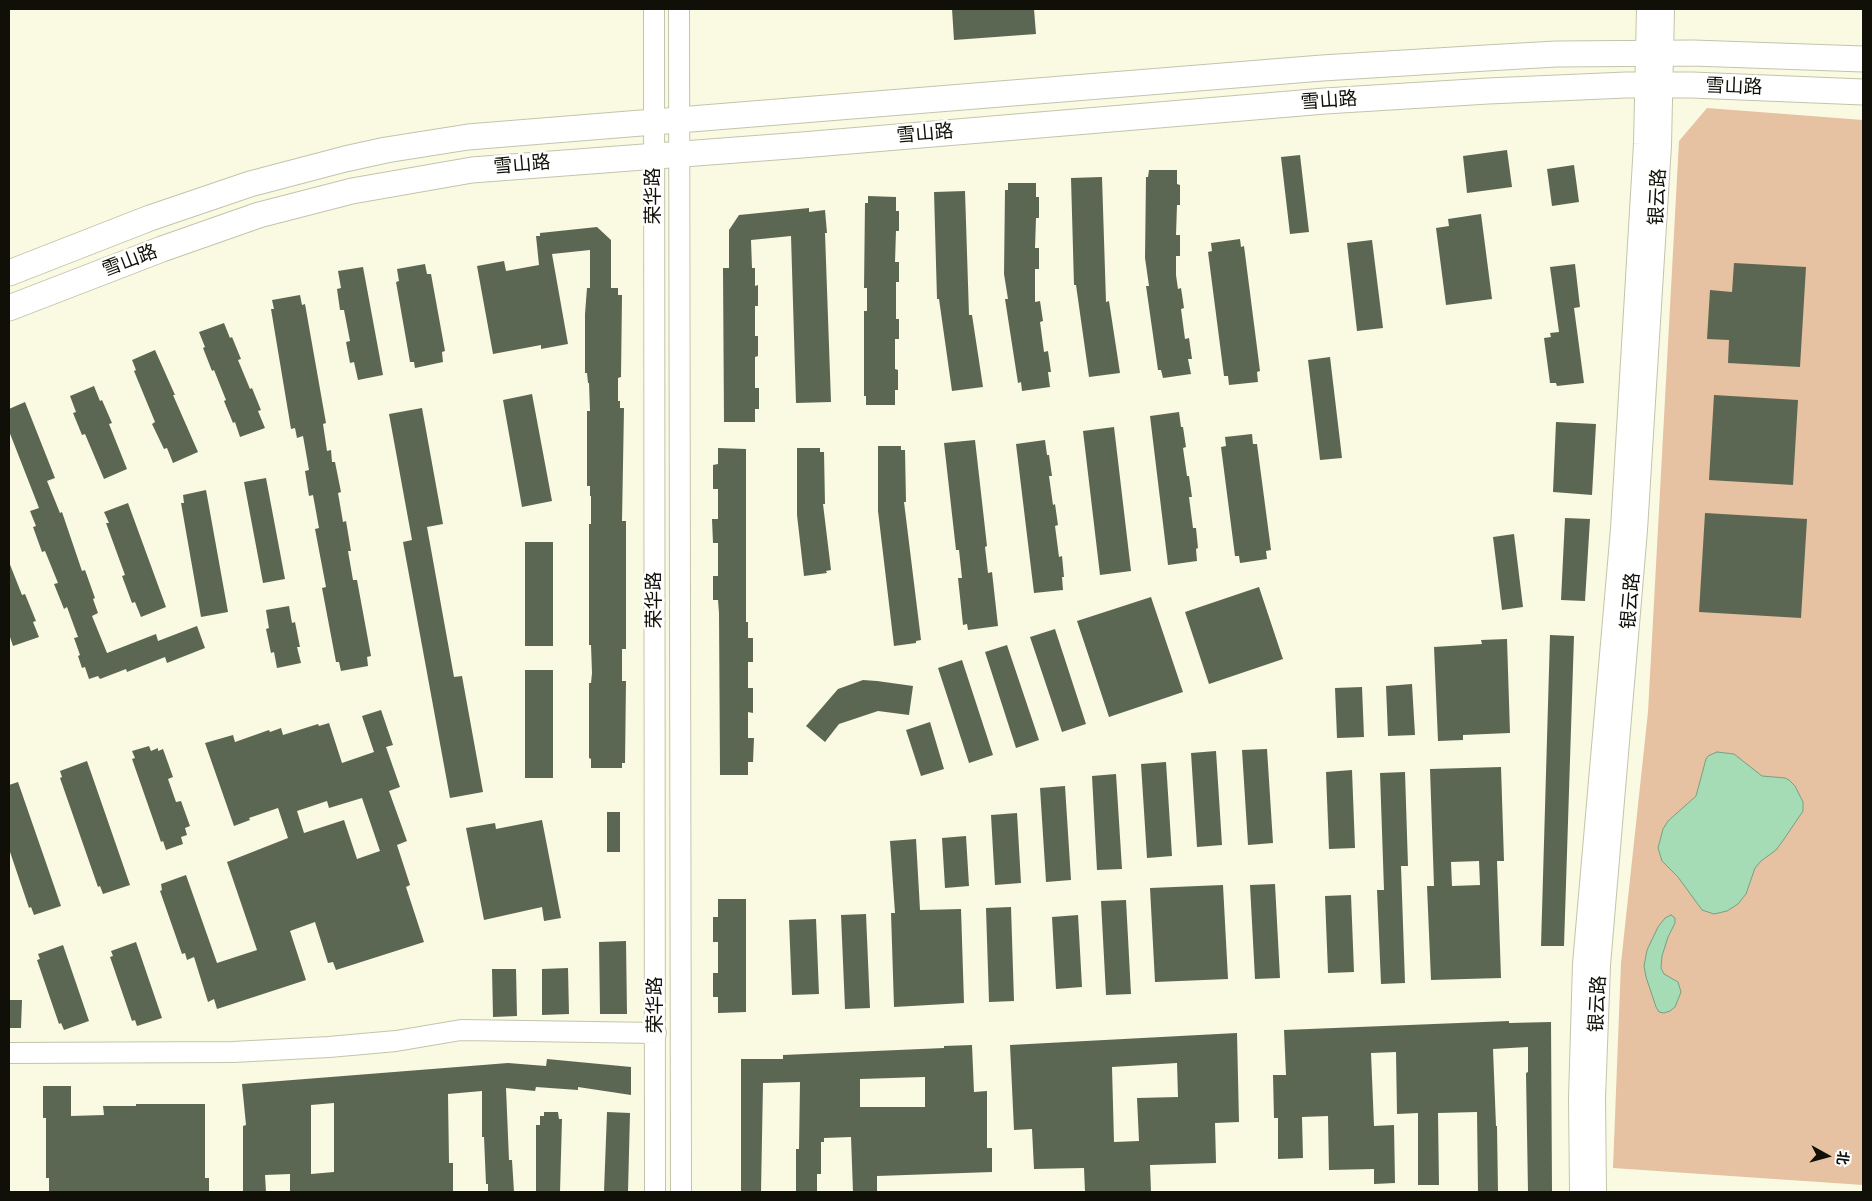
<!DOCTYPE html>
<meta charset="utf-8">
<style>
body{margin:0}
#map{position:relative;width:1872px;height:1201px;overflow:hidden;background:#f9fae1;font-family:"Zilla Slab","Noto Sans SC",serif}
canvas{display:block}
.frame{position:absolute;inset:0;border:10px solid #101008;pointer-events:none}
.north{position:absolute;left:1802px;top:1131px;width:50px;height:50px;-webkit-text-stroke:4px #fff;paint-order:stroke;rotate:97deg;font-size:14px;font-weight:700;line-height:20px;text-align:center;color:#101008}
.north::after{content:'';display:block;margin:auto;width:18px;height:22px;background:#101008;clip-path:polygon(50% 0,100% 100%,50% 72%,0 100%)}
</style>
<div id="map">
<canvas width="1872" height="1201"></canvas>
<div class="frame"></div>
<div class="north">北</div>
</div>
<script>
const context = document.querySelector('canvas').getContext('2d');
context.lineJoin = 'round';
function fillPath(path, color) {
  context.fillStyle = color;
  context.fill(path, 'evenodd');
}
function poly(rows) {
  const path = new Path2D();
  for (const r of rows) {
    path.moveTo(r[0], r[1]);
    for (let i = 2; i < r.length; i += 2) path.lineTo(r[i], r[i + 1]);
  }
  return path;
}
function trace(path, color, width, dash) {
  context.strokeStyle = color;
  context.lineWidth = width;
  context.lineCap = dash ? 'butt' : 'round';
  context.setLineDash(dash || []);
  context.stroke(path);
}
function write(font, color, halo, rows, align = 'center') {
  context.font = font + ' "Zilla Slab","Noto Sans SC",serif';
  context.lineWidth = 5;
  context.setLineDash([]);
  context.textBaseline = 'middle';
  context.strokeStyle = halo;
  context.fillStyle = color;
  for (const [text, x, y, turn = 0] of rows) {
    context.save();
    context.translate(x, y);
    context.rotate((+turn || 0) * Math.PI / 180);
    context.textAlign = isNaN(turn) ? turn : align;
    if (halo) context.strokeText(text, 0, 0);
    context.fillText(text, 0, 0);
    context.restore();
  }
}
const green = poly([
 [1707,108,1863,120,1863,1185,1613,1168,1621,963,1648,712,1679,141]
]);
const water = poly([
 [1717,752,1734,754,1762,776,1785,778,1789,780,1795,786,1803,802,1803,811,1782,842,1776,850,1761,861,1755,868,1746,894,1738,904,1727,911,1714,914,1702,910,1678,877,1662,861,1658,848,1663,829,1668,821,1696,796,1706,759,1708,756,1717,752],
 [1671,915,1675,918,1675,923,1668,937,1662,956,1661,968,1664,974,1678,982,1681,992,1675,1007,1670,1011,1664,1013,1659,1012,1656,1007,1646,977,1644,966,1647,950,1658,927,1665,918,1671,915]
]);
const building = poly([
 [952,9,1034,9,1036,34,954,40],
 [1507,150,1512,187,1467,193,1463,156],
 [1300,155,1309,232,1290,234,1281,157],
 [1574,165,1579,202,1552,206,1547,169],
 [1149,170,1177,170,1177,184,1180,185,1180,205,1177,205,1176,235,1180,235,1180,256,1176,256,1176,275,1178,289,1181,288,1184,308,1181,309,1185,339,1189,338,1192,359,1188,359,1191,374,1163,378,1161,370,1158,370,1146,286,1149,286,1145,258,1146,177,1148,177],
 [1102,177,1106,302,1109,301,1120,373,1089,377,1076,285,1074,285,1071,178],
 [1008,183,1036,183,1036,197,1039,197,1039,218,1036,218,1035,248,1039,248,1039,269,1035,269,1035,302,1040,301,1043,321,1040,322,1044,352,1048,351,1051,372,1048,372,1050,387,1022,391,1021,382,1018,383,1005,299,1008,299,1004,274,1005,190,1008,190],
 [965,191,969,315,972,315,983,387,952,391,939,299,937,299,934,192],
 [868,196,896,197,896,211,899,211,899,231,896,231,895,262,899,262,899,282,896,282,896,319,899,319,899,339,895,339,895,369,898,370,898,390,895,390,895,405,866,405,866,396,864,396,864,311,867,311,867,288,864,288,865,203,868,203],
 [809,208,809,212,825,210,827,233,825,233,831,402,796,403,791,236,751,240,752,268,755,268,755,286,758,285,758,306,755,306,755,336,758,336,758,356,755,357,755,388,759,388,759,409,755,409,755,422,724,422,723,268,729,268,729,230,739,215],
 [1481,214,1492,299,1446,305,1436,228,1449,226,1448,219],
 [597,227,611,240,611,288,618,288,618,295,622,295,621,377,618,378,618,401,620,401,620,408,624,408,622,521,626,521,626,649,622,649,622,681,626,681,625,763,622,763,622,768,591,768,591,759,589,758,589,683,591,683,592,673,591,645,589,645,589,524,591,524,591,496,590,496,590,486,587,486,587,411,590,411,589,383,588,383,587,373,585,373,585,314,587,288,590,288,590,250,552,254,568,344,541,349,541,345,493,354,477,266,504,261,506,271,539,265,536,236,540,236,540,233],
 [1240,239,1241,247,1244,246,1260,371,1257,372,1258,382,1229,385,1228,376,1224,376,1208,252,1212,251,1211,243],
 [1372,240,1383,328,1357,331,1347,243],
 [1734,263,1806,267,1800,367,1728,363,1729,340,1707,339,1710,290,1732,292],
 [425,264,427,274,431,274,445,351,442,352,443,362,415,368,414,362,410,362,396,282,399,281,397,269],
 [1575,264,1580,307,1574,308,1584,383,1557,386,1556,383,1550,383,1544,338,1551,337,1550,333,1559,332,1550,267],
 [363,267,383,375,358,380,354,362,350,363,346,342,350,341,344,310,340,310,337,289,341,288,338,271],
 [300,295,302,305,305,304,326,423,323,424,327,451,331,450,332,462,335,462,341,492,338,493,343,522,346,521,351,551,348,551,353,580,357,580,371,656,367,657,368,666,341,671,339,662,336,662,322,588,326,587,315,529,319,528,313,495,309,496,305,471,309,470,303,436,297,438,295,428,291,429,271,309,274,309,272,300],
 [224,323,230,338,232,337,241,359,238,360,250,389,252,388,261,410,258,411,265,428,240,437,235,422,233,423,224,401,226,400,214,370,212,371,203,348,205,347,199,332],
 [155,350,175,395,173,395,198,452,173,463,167,448,164,449,152,424,155,422,134,371,136,370,132,360],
 [1330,357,1342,458,1320,460,1308,360],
 [94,386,100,401,102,400,112,423,109,424,127,469,104,479,85,434,82,435,73,413,76,412,70,396],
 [532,394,552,501,522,507,503,400],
 [1714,395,1798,400,1793,485,1709,480],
 [25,402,55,478,47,481,60,513,62,512,82,571,85,570,95,598,93,599,98,613,92,616,107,653,156,634,158,641,197,626,205,648,167,663,165,657,127,672,126,669,100,679,98,676,89,679,85,667,82,668,78,656,80,655,74,638,78,637,67,607,64,609,54,584,58,583,45,551,42,552,33,527,36,526,30,511,39,508,9,431,9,409],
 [422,408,443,524,427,527,454,677,462,676,483,792,450,798,403,542,412,540,389,414],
 [1179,412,1181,427,1183,427,1186,447,1183,448,1187,476,1189,476,1192,497,1189,497,1193,528,1196,528,1198,548,1196,549,1197,561,1168,565,1150,416],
 [1556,422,1596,424,1592,495,1553,492],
 [1114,427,1131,571,1100,575,1083,431],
 [1252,434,1253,444,1257,444,1271,550,1266,551,1267,559,1240,563,1239,556,1235,556,1221,447,1226,446,1225,437],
 [975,440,987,546,985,547,988,573,992,572,998,626,968,630,967,624,963,625,958,578,962,578,959,550,956,550,944,443],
 [1045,440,1047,455,1049,455,1052,476,1049,476,1053,505,1055,504,1058,525,1055,526,1059,557,1062,556,1064,577,1062,577,1063,590,1034,593,1016,444],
 [878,446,901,446,901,450,905,450,906,502,904,502,921,640,916,641,916,643,894,646,878,511],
 [718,448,746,449,746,622,748,622,748,638,753,638,753,662,748,662,748,688,753,688,753,713,748,712,748,738,754,738,753,762,748,762,748,775,720,775,719,613,718,600,713,600,713,576,718,576,718,543,713,543,712,519,718,519,718,489,713,489,713,465,718,464],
 [797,448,820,448,820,452,824,452,825,504,823,504,831,570,826,571,827,573,804,576,797,515],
 [266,478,285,579,263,583,244,482],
 [206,490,228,612,201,617,181,503,184,503,183,495],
 [128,503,166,607,141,617,135,602,132,603,122,576,125,575,106,523,109,523,104,512],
 [1705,513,1807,519,1801,618,1699,612],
 [1565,518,1590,519,1585,601,1561,600],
 [1514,534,1523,607,1502,610,1493,537],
 [525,542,553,542,553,646,525,646],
 [9,562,22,595,25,594,36,621,33,622,39,637,13,646,9,634],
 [1259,587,1283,659,1209,684,1185,612],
 [1151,597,1183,692,1109,717,1077,621],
 [289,606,292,623,295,622,300,647,297,647,301,663,277,668,274,652,271,653,266,629,269,628,266,610],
 [1055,629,1086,724,1062,732,1030,637],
 [1550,635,1574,636,1564,946,1541,946],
 [1507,639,1510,733,1463,735,1463,740,1438,741,1434,647,1482,644,1481,640],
 [1007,645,1039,740,1016,748,985,652],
 [962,660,993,755,969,763,938,668],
 [525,670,553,670,553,778,525,778],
 [863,680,877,681,913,686,909,715,878,711,839,724,825,742,806,726,838,689],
 [1412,684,1415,735,1388,736,1386,686],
 [1362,687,1364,737,1337,738,1335,688],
 [381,710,393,745,386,747,400,787,389,791,407,841,397,845,410,885,406,887,424,942,336,970,333,962,328,963,315,922,290,931,306,980,217,1009,214,999,208,1002,194,957,187,960,185,953,182,954,160,891,162,890,161,884,186,875,217,963,257,950,227,862,288,838,278,808,249,818,250,820,234,826,205,743,233,735,235,742,269,730,270,732,281,728,283,735,318,724,319,726,329,723,342,763,374,752,362,716],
 [362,798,380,851,357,859,344,820,304,833,297,811,327,801,329,808],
 [930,722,944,769,921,776,906,730],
 [149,746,151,751,158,748,158,751,163,749,173,777,168,779,176,802,181,801,190,826,185,828,187,835,181,837,183,844,166,850,163,841,161,842,132,759,135,758,132,751],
 [1267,749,1273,843,1248,845,1242,750],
 [1216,751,1222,845,1197,847,1191,753],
 [87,761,130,885,103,894,100,886,98,887,60,778,62,777,60,771],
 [1166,762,1172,856,1147,858,1141,764],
 [1501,767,1504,861,1497,861,1501,978,1431,980,1427,886,1434,886,1430,769],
 [1479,861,1480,885,1452,886,1451,862],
 [1352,770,1355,848,1329,849,1326,772],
 [1405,772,1408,866,1401,866,1405,983,1381,984,1377,890,1384,890,1380,773],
 [1116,774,1122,869,1097,870,1092,776],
 [18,782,61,906,34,915,31,907,29,908,9,849,9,785],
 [1065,786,1071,880,1046,882,1040,788],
 [607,812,620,812,620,852,607,852],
 [1017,813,1021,883,995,885,991,815],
 [542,820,561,918,544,921,542,907,484,920,466,828,495,823,496,829],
 [966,836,969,886,945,888,942,838],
 [916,839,920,910,961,909,964,1003,894,1007,891,913,895,913,890,841],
 [1275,884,1280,978,1255,979,1250,885],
 [1223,885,1228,979,1155,982,1150,888],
 [1351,895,1354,972,1328,973,1325,896],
 [718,899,746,899,746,1012,718,1013,718,997,713,997,713,973,718,973,718,942,713,942,713,917,718,917],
 [1126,900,1131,994,1106,995,1101,901],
 [1011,907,1014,1001,989,1002,986,908],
 [866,914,870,1008,845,1009,841,915],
 [1078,915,1082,987,1056,989,1052,917],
 [816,919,819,994,792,995,789,920],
 [626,941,627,1014,600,1014,599,942],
 [136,942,162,1018,137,1026,135,1020,132,1021,110,957,113,956,111,951],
 [63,945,89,1021,64,1030,61,1023,59,1024,37,960,40,959,38,954],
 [568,968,569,1014,542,1015,542,969],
 [492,969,516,969,517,1016,493,1017],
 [9,1000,22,1000,21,1028,9,1028],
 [1509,1021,1509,1023,1551,1022,1552,1192,1528,1192,1526,1073,1528,1072,1528,1047,1493,1049,1496,1126,1497,1126,1498,1192,1478,1192,1477,1112,1438,1113,1439,1185,1418,1185,1418,1113,1397,1114,1396,1052,1371,1053,1374,1126,1394,1125,1395,1183,1374,1184,1374,1169,1329,1170,1328,1116,1302,1117,1303,1158,1278,1159,1278,1118,1274,1118,1273,1075,1286,1075,1284,1030],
 [1237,1033,1239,1122,1215,1123,1216,1163,1150,1165,1151,1192,1085,1192,1084,1168,1034,1169,1032,1129,1014,1130,1010,1045],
 [1177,1063,1178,1097,1137,1098,1139,1141,1114,1142,1112,1067],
 [972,1045,974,1092,987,1091,987,1148,992,1148,992,1172,877,1176,877,1192,853,1192,851,1137,824,1138,824,1142,821,1142,821,1174,817,1174,817,1192,796,1192,796,1149,799,1149,800,1082,763,1083,761,1192,741,1192,741,1059,783,1059,783,1055,944,1048,944,1046],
 [925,1077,925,1107,860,1107,860,1079],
 [547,1059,631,1067,631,1095,578,1087,578,1090,536,1087,535,1091,506,1088,509,1160,512,1160,514,1192,488,1192,488,1184,486,1184,484,1137,482,1137,482,1091,448,1094,449,1163,453,1163,453,1192,290,1192,290,1174,265,1175,266,1192,243,1192,243,1126,246,1125,242,1084,508,1063,546,1066],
 [334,1103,334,1172,311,1174,311,1105],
 [43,1086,71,1086,71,1116,104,1115,103,1106,136,1106,136,1104,205,1104,205,1178,209,1178,209,1192,49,1192,49,1178,46,1178,46,1118,43,1118],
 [544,1112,558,1112,559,1119,562,1119,560,1192,536,1192,536,1125,540,1125,540,1116,544,1116],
 [607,1112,630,1113,628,1192,604,1192]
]);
const minor = poly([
 [654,9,655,1192],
 [679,9,681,1192],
 [9,1053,233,1052,329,1047,396,1041,461,1030,656,1033],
 [1580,1192,1579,1098,1583,964,1621,529,1644,144,1647,9],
 [1596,1192,1595,1098,1600,965,1637,530,1661,145,1664,9]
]);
const major = poly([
 [9,273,150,218,250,184,345,159,386,150,468,137,1322,68,1486,58,1556,54,1693,53,1863,59],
 [9,308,162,249,259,215,352,191,472,170,802,145,1325,101,1488,91,1626,85,1692,85,1863,92]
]);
const streetNames = [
 ["雪山路",1734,87,2],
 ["雪山路",1329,101,-4],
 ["雪山路",925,134,-5],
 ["雪山路",522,165,-5],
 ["荣华路",654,196,-90],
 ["银云路",1658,197,-87],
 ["雪山路",130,261,-21],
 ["荣华路",655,600,-90],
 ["银云路",1631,601,-85],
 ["银云路",1598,1004,-87],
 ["荣华路",656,1005,-90]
];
fillPath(green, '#e6c2a2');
fillPath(water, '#a5dcb6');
trace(water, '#789f82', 1);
fillPath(building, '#5c6753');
trace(minor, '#c3c4ac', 22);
trace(major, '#c3c4ac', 27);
trace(minor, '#fff', 20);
trace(major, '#fff', 25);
write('19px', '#101008', '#fff', streetNames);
</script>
